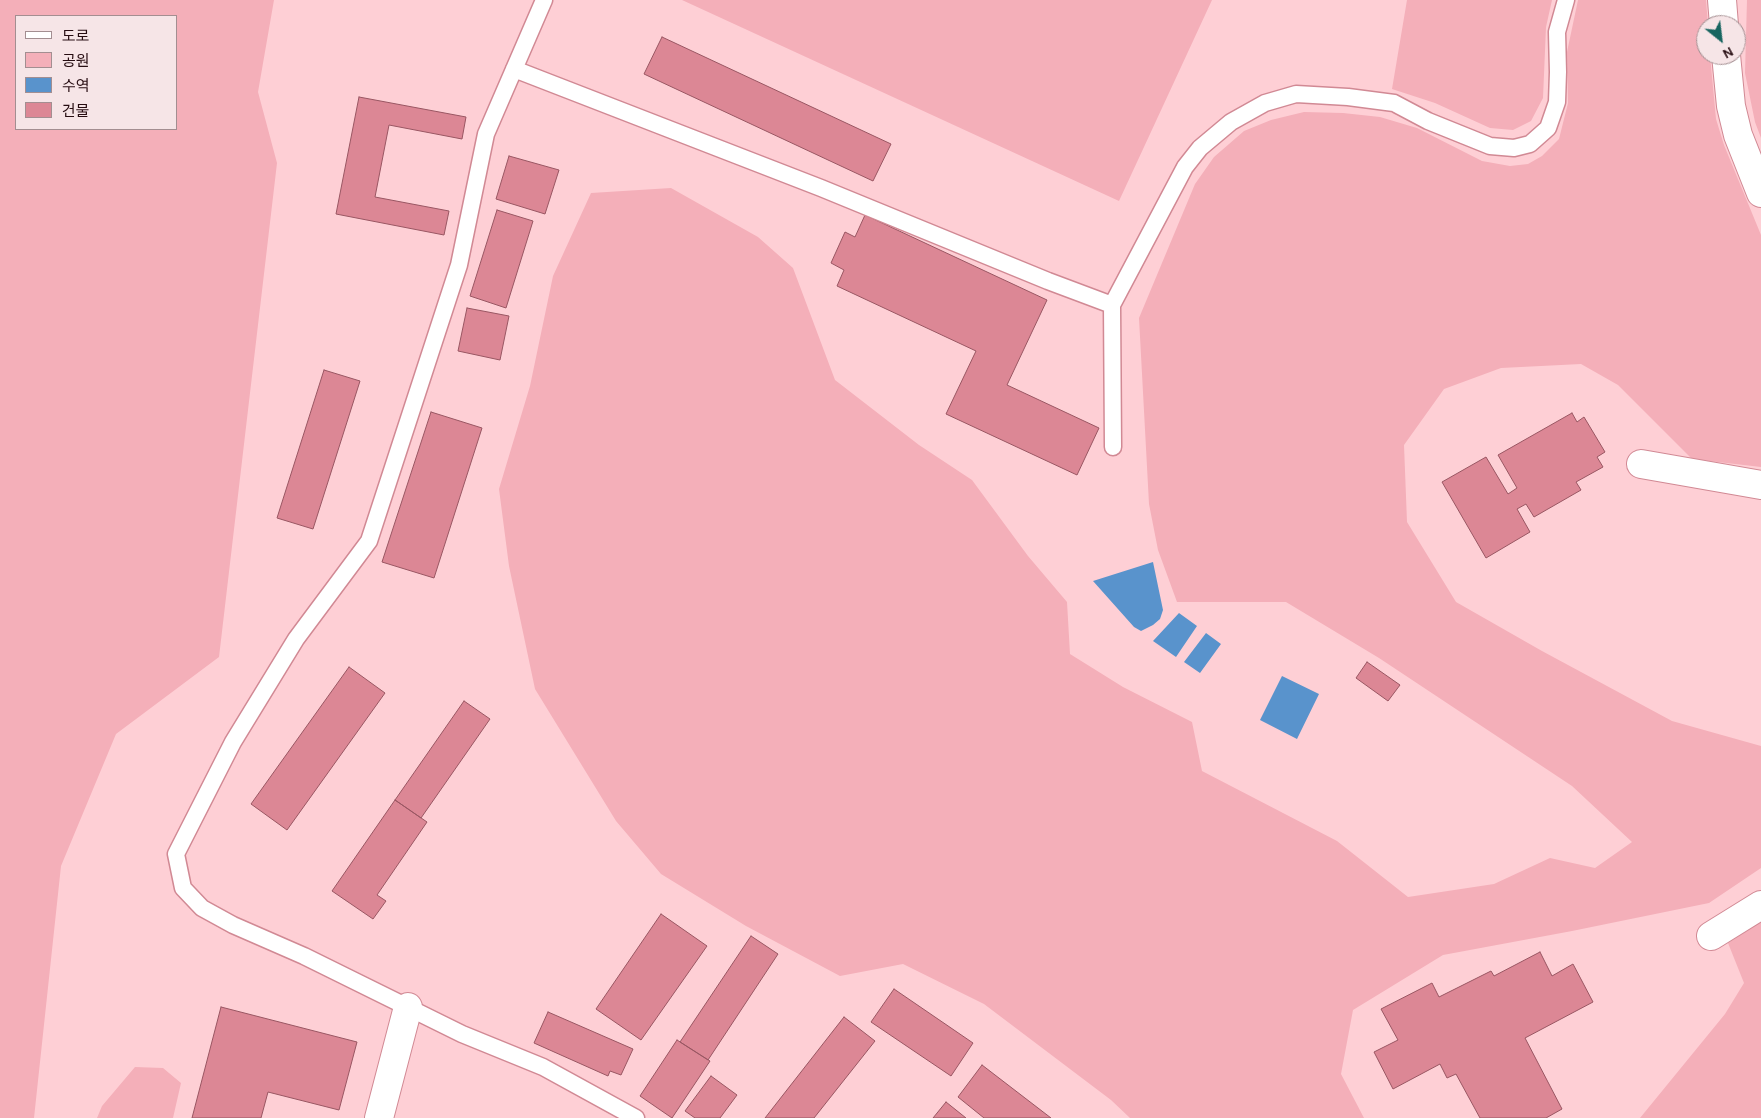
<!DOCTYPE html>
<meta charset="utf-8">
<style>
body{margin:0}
#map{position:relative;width:1761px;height:1118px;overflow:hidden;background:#fecfd5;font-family:Karla,"Noto Sans KR",sans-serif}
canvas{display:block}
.legend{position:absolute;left:15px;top:15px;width:162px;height:115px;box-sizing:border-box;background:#f6e5e7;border:1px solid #a38e91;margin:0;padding:6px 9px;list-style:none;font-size:15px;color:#260c11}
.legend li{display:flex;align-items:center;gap:10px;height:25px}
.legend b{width:25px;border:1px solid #a38e91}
.north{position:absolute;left:1696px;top:15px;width:50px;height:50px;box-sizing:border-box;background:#f6e5e7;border:1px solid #a38e91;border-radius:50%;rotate:151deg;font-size:14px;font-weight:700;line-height:20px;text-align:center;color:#260c11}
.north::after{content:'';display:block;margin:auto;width:18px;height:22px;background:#176560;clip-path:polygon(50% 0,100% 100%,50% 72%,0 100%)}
</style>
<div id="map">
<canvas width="1761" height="1118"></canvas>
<ul class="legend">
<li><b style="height:6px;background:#fff"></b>도로</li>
<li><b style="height:14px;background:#f4afb9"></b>공원</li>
<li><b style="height:14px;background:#5993cc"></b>수역</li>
<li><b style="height:14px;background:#dc8795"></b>건물</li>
</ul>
<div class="north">N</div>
</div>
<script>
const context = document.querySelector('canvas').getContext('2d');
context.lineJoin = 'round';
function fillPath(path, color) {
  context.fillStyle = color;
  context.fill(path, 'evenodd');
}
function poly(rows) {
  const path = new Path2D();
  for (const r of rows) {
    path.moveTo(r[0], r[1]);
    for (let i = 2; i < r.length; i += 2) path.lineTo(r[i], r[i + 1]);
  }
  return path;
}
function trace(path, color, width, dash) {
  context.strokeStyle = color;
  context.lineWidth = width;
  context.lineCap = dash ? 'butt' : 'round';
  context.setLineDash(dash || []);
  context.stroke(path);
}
const green = poly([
 [0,0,274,0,258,92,277,163,219,657,116,734,61,866,34,1118,0,1118],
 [16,16,176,16,176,129,16,129],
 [682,0,1212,0,1119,201],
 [1407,0,1552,0,1546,27,1543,98,1531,121,1513,130,1490,128,1435,103,1392,89],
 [1578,0,1706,0,1708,25,1706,25,1706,55,1710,55,1716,119,1724,145,1761,235,1761,467,1692,459,1618,385,1581,364,1501,368,1444,389,1404,445,1407,522,1456,602,1542,651,1672,721,1761,746,1761,868,1709,903,1572,931,1443,955,1353,1010,1341,1074,1364,1118,1130,1118,1111,1100,984,1004,903,964,840,976,746,926,661,874,616,821,535,689,509,566,499,489,530,386,553,276,591,193,671,188,758,237,793,268,835,380,919,445,972,480,1028,556,1067,602,1070,654,1123,687,1192,722,1202,771,1337,841,1408,897,1494,884,1550,858,1595,868,1632,842,1572,786,1379,658,1286,602,1177,602,1158,550,1149,504,1139,318,1195,184,1214,157,1244,131,1271,120,1304,112,1343,113,1380,117,1417,128,1482,161,1510,166,1528,164,1542,156,1559,139,1568,103,1567,52],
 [1747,0,1761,0,1761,138,1755,122,1745,73],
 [1761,922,1761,1118,1640,1118,1725,1014,1744,983,1728,943],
 [135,1067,163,1068,181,1083,173,1118,97,1118,102,1106]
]);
const water = poly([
 [1153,562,1163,610,1160,619,1153,625,1141,631,1134,627,1093,581],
 [1179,613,1197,626,1176,657,1153,641],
 [1206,633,1221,644,1200,673,1184,662],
 [1282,676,1319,694,1297,739,1260,720]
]);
const building = poly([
 [662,37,891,144,873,181,644,74,662,37],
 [359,97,466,117,462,139,389,125,375,197,449,211,444,235,336,214,359,97],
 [509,156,559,170,545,214,496,199,509,156],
 [497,210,533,221,506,308,470,296,497,210],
 [865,215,1047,300,1007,385,1099,428,1077,475,946,414,976,351,837,286,844,270,831,263,845,232,855,237,865,215],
 [467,308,509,316,500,360,458,351,467,308],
 [324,370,360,381,313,529,277,518,324,370],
 [431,412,482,428,434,578,382,562,431,412],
 [1572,413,1577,422,1584,417,1605,452,1597,457,1603,467,1576,482,1581,490,1534,517,1526,504,1517,509,1530,532,1486,558,1442,482,1486,457,1508,494,1517,488,1498,455,1572,413],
 [1367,662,1400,685,1388,701,1356,678,1367,662],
 [349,667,385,693,287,830,251,804,349,667],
 [464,701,490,719,421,818,395,800,464,701],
 [395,800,427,822,377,895,386,901,373,919,332,891,395,800],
 [661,914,707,946,641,1040,596,1009,661,914],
 [751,936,778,954,708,1060,680,1042,751,936],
 [1540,952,1552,976,1573,964,1593,1002,1525,1038,1562,1109,1546,1118,1480,1118,1456,1074,1447,1078,1440,1064,1393,1089,1374,1052,1398,1040,1381,1009,1432,983,1439,997,1491,971,1494,976,1540,952],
 [894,989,973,1043,951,1076,871,1022,894,989],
 [221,1007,357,1042,339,1110,268,1092,261,1118,192,1118,221,1007],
 [548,1012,633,1049,621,1075,610,1071,608,1076,534,1043,548,1012],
 [844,1017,875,1041,814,1118,765,1118,844,1017],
 [677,1040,710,1061,672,1118,640,1096,677,1040],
 [982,1065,1051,1118,984,1118,958,1097,982,1065],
 [711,1076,737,1095,720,1118,695,1118,685,1111,711,1076],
 [946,1102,966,1118,933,1118,946,1102]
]);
const lane = poly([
 [544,0,486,134,459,265,369,541,296,639,233,742,176,854,183,888,202,908,233,925,304,956,462,1034,543,1067,636,1118],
 [514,69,821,188,1048,281,1112,305,1185,167,1200,148,1231,122,1265,103,1296,94,1348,97,1394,103,1428,121,1490,146,1514,148,1530,144,1548,128,1557,102,1558,72,1557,32,1566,0],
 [1112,305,1113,447]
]);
const street = poly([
 [1722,0,1724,25],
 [1726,55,1731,106,1738,135,1761,193],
 [1641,464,1761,485],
 [1711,936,1761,905],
 [379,1118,408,1007]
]);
fillPath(green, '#f4afb9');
fillPath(water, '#5993cc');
fillPath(building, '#dc8795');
trace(building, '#995662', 1);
trace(lane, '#d18994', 19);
trace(street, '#d18994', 30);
trace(lane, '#fff', 16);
trace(street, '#fff', 28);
</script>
